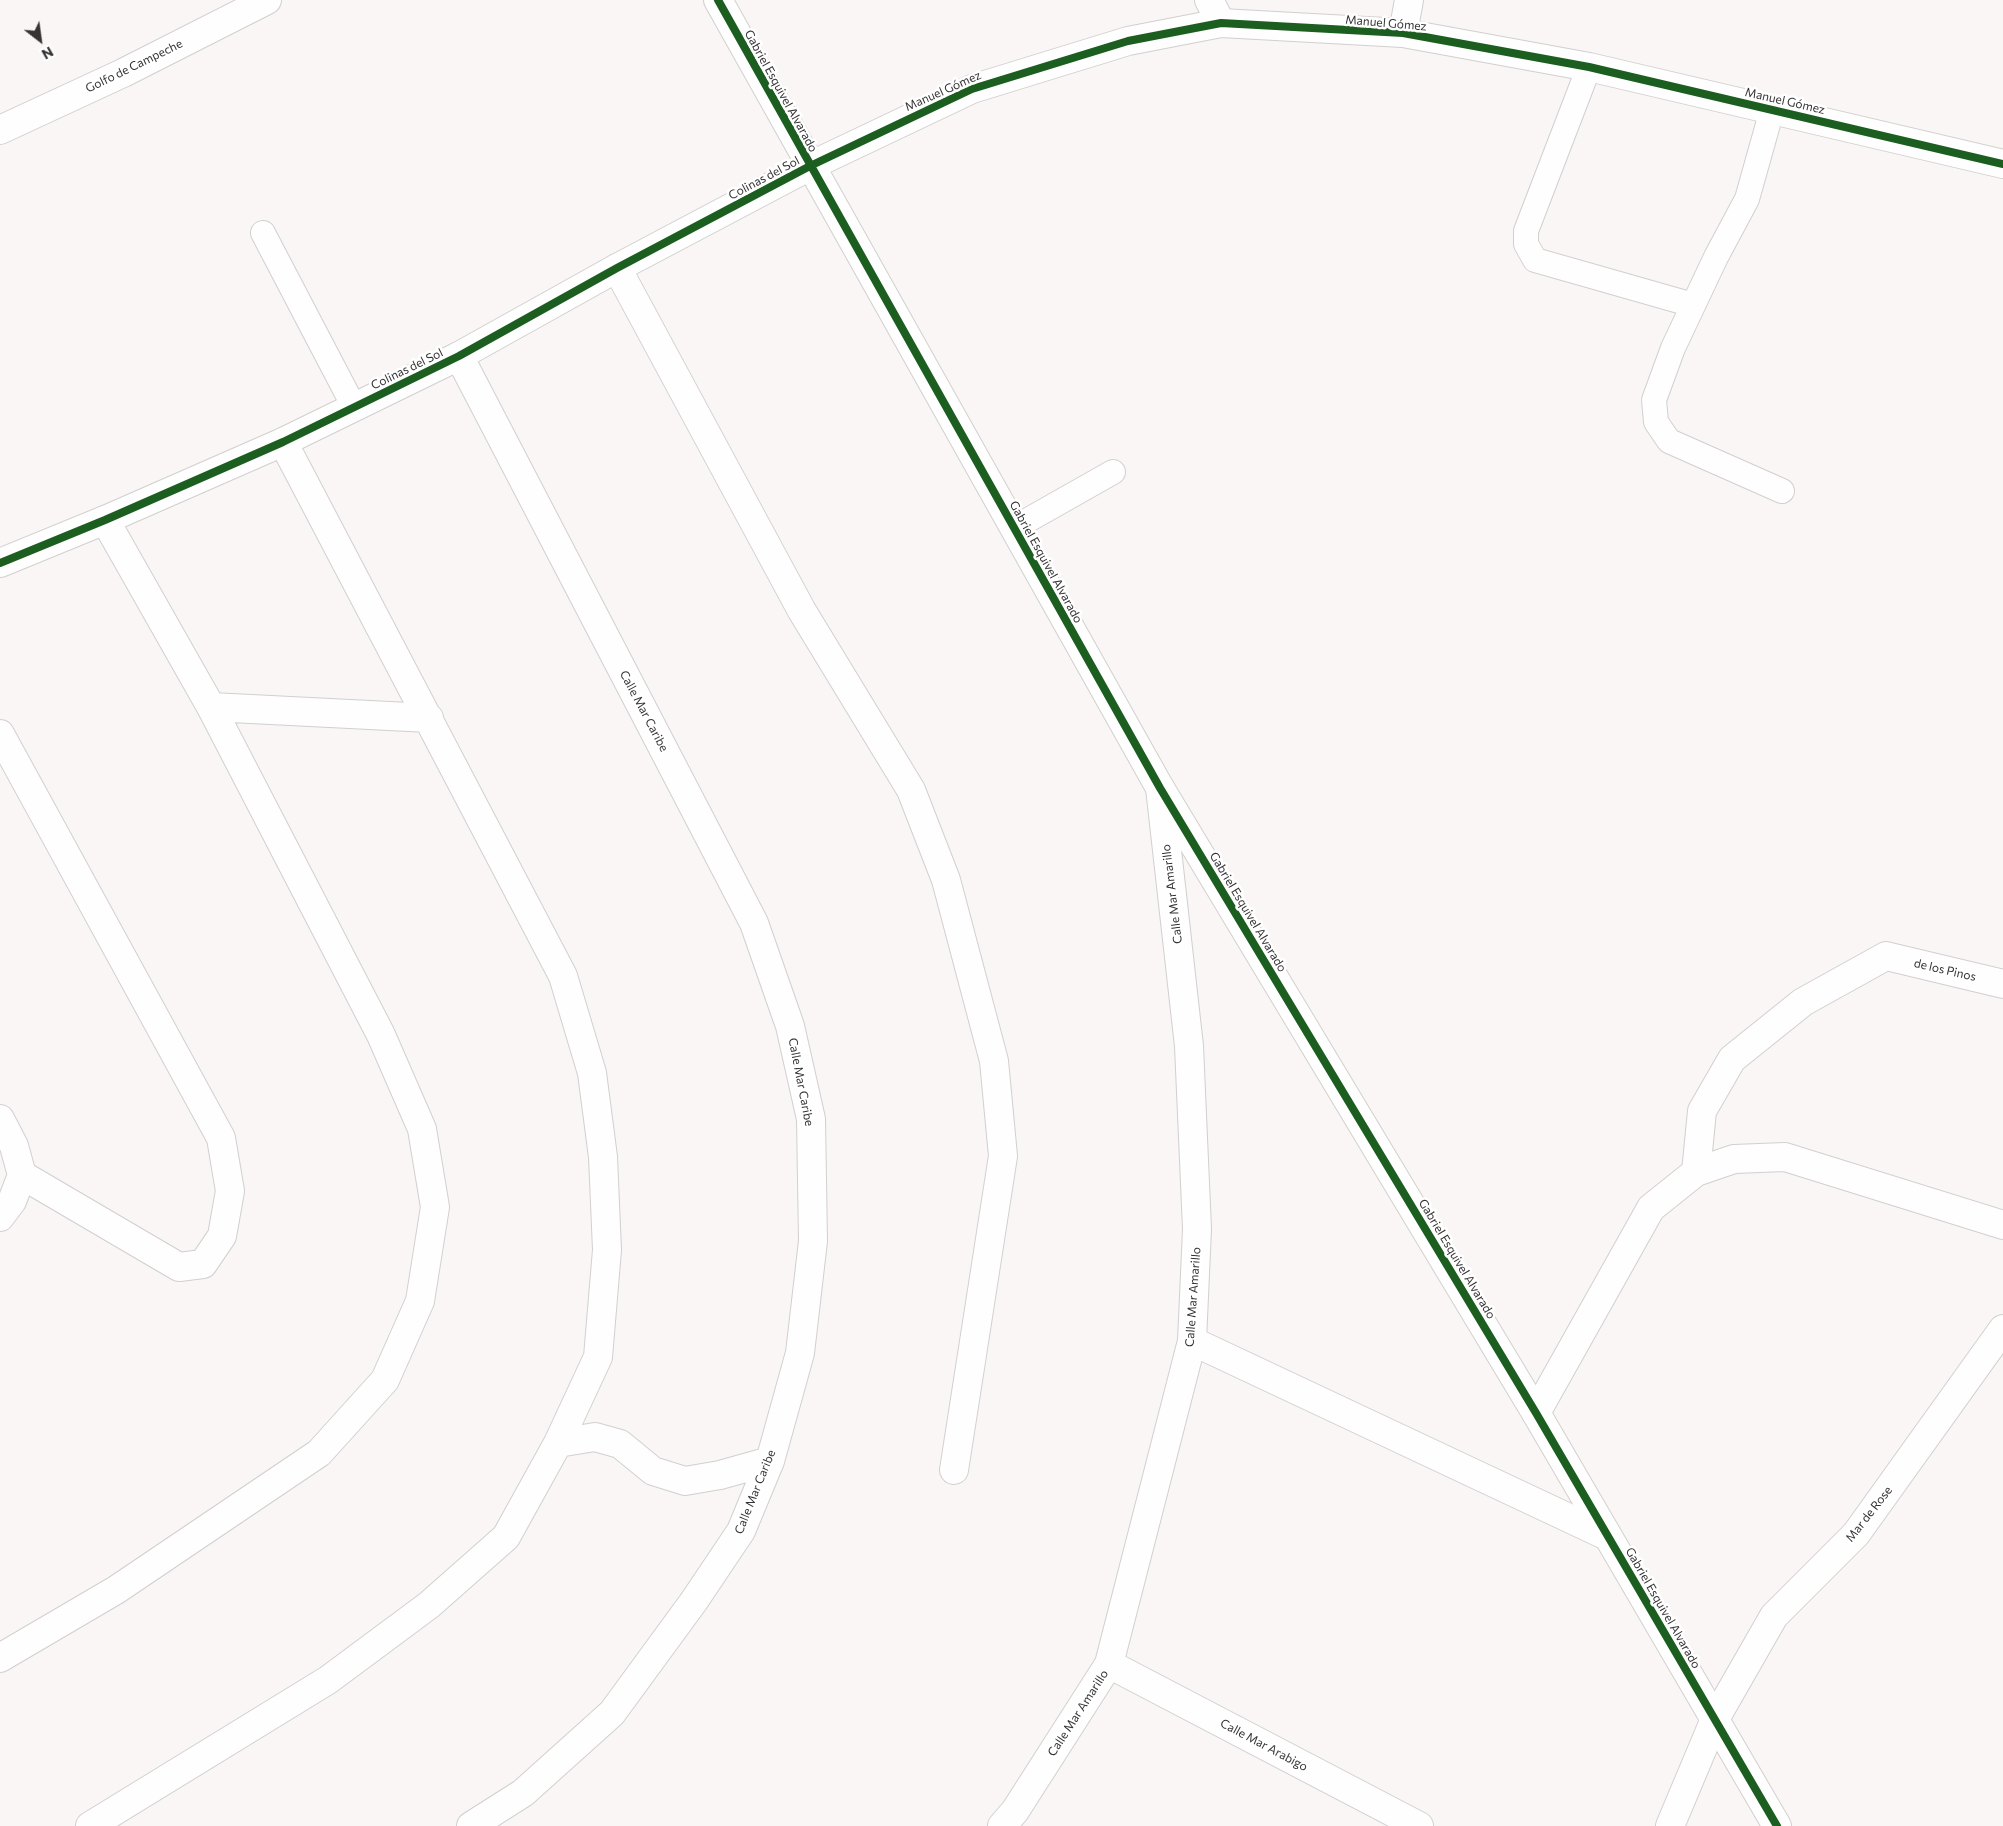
<!DOCTYPE html>
<meta charset="utf-8">
<style>
body{margin:0}
#map{position:relative;width:2003px;height:1826px;overflow:hidden;background:#fbf6f6;font-family:Commissioner,sans-serif}
canvas{display:block}
.north{position:absolute;left:15px;top:15px;width:50px;height:50px;-webkit-text-stroke:4px #fff;paint-order:stroke;rotate:150deg;font-size:14px;font-weight:700;line-height:20px;text-align:center;color:#353333}
.north::after{content:'';display:block;margin:auto;width:18px;height:22px;background:#353333;clip-path:polygon(50% 0,100% 100%,50% 72%,0 100%)}
</style>
<div id="map">
<canvas width="2003" height="1826"></canvas>
<div class="north">N</div>
</div>
<script>
const context = document.querySelector('canvas').getContext('2d');
context.lineJoin = 'round';
const shape = rows => new Path2D(rows.map(r => 'M' + r).join(''));
function stroke(path, color, width, dash) { context.strokeStyle = color; context.lineWidth = width; context.lineCap = dash ? 'butt' : 'round'; context.setLineDash(dash || []); context.stroke(path); }
function label(font, color, halo, rows, align = 'center') {
  context.font = font + ' Commissioner,sans-serif'; context.lineWidth = 5; context.setLineDash([]); context.textBaseline = 'middle'; context.strokeStyle = halo; context.fillStyle = color; for (const [text, x, y, turn = 0] of rows) {
    context.save(); context.translate(x, y); context.rotate((+turn || 0) * Math.PI / 180); context.textAlign = isNaN(turn) ? turn : align; if (halo) context.strokeText(text, 0, 0); context.fillText(text, 0, 0); context.restore();
  }
}
const service = shape([
 [1589,67,1526,231,1526,244,1535,260,1693,305],
 [1772,110,1747,199,1716,257,1673,348,1654,400,1656,422,1669,441,1782,491],
 [263,233,354,407],
 [1014,528,1113,472]
]);
const minor = shape([
 [1209,0,1221,23],
 [1403,33,1409,0],
 [0,130,123,73,267,0],
 [617,268,802,611,911,790,946,880,994,1061,1003,1156,954,1470],
 [459,356,754,923,790,1026,811,1119,813,1241,800,1353,770,1461,741,1531,694,1601,612,1713,523,1793,471,1826],
 [211,707,429,718],
 [0,734,221,1138,230,1191,222,1236,203,1264,179,1267,22,1175],
 [0,1119,14,1146,22,1175,12,1201,0,1217],
 [1696,1172,1702,1111,1732,1059,1803,1002,1886,956,2003,984],
 [1192,1341,1607,1536],
 [1536,1413,1651,1208,1696,1172,1734,1159,1785,1157,2003,1225],
 [558,1443,595,1437,620,1444,653,1471,685,1481,720,1475,770,1461],
 [0,1658,116,1590,319,1453,385,1380,420,1301,435,1207,422,1129,381,1035,211,707,105,520],
 [1109,1664,1419,1826],
 [90,1826,328,1680,429,1605,506,1537,558,1443,598,1357,607,1250,603,1157,592,1073,563,976,283,442],
 [1002,1826,1015,1811,1109,1664,1192,1341,1197,1229,1189,1046,1160,788],
 [1670,1826,1715,1719,1774,1616,1856,1534,2003,1329]
]);
const tertiary = shape([
 [718,0,1160,788,1536,1413,1777,1826],
 [0,563,105,520,283,442,459,356,617,268,810,166,972,89,1128,41,1221,23,1403,33,1589,67,2003,164]
]);
const cycleway = shape([
 [718,0,1160,788,1536,1413,1777,1826],
 [0,563,105,520,283,442,459,356,617,268,810,166,972,89,1128,41,1221,23,1403,33,1589,67,2003,164]
]);
const streetNames = [
 ["Manuel Gómez",1386,23,5],
 ["Golfo de Campeche",134,66,-26],
 ["Gabriel Esquivel Alvarado",781,91,61],
 ["Manuel Gómez",943,91,-24],
 ["Manuel Gómez",1785,101,13],
 ["Colinas del Sol",764,178,-28],
 ["Colinas del Sol",407,369,-26],
 ["Gabriel Esquivel Alvarado",1046,562,61],
 ["Calle Mar Caribe",644,711,62],
 ["Calle Mar Amarillo",1172,894,-97],
 ["Gabriel Esquivel Alvarado",1248,912,59],
 ["de los Pinos",1945,970,13],
 ["Calle Mar Caribe",801,1082,79],
 ["Gabriel Esquivel Alvarado",1457,1259,59],
 ["Calle Mar Amarillo",1193,1297,-86],
 ["Calle Mar Caribe",755,1492,-68],
 ["Mar de Rose",1869,1514,-52],
 ["Gabriel Esquivel Alvarado",1663,1608,60],
 ["Calle Mar Amarillo",1078,1713,-57],
 ["Calle Mar Arabigo",1264,1745,28]
];
stroke(service, '#d2cfcf', 26);
stroke(minor, '#d2cfcf', 30);
stroke(tertiary, '#d2cfcf', 30);
stroke(service, '#fefefe', 24);
stroke(minor, '#fefefe', 28);
stroke(tertiary, '#fefefe', 28);
stroke(cycleway, '#1b5e20', 8);
label('12px', '#353333', '#fff', streetNames);
</script>
